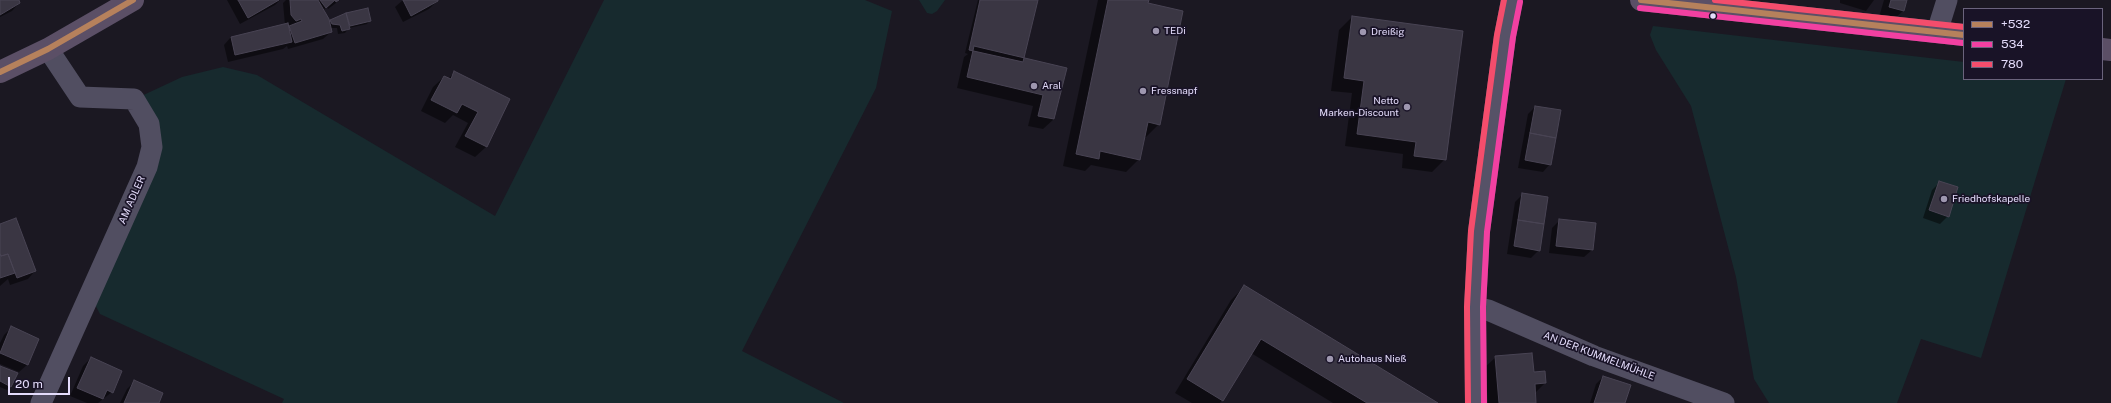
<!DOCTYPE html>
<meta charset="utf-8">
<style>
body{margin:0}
#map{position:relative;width:2111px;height:403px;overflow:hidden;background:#1b1822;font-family:"Public Sans",sans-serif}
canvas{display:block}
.legend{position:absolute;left:1963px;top:8px;width:140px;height:72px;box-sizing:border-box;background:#191327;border:1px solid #6a637c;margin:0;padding:5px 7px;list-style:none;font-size:12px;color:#e4dcfb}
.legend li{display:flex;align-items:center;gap:8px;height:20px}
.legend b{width:20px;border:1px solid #6a637c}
.scale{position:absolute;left:8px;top:377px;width:62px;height:18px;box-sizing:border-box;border:2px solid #e4dcfb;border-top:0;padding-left:5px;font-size:12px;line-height:14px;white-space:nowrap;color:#e4dcfb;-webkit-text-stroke:3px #191327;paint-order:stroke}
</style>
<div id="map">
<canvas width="2111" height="403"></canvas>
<ul class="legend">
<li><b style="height:5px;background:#b6815c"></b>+532</li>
<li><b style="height:5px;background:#f240a1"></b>534</li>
<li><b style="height:5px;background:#f44d6c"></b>780</li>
</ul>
<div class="scale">20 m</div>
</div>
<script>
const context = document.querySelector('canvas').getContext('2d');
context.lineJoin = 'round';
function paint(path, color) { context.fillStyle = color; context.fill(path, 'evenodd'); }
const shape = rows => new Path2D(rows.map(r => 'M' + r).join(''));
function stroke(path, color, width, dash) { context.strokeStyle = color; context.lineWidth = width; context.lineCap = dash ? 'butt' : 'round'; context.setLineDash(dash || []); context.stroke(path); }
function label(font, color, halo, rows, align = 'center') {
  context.font = font + ' "Public Sans",sans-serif'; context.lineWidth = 3.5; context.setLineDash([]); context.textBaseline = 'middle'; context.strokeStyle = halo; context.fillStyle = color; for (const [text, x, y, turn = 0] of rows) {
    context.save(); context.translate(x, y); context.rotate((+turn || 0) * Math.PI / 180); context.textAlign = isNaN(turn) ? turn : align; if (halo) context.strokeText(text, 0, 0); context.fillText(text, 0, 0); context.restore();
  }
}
const green = shape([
 [604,0,865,0,892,11,876,88,742,351,844,403,282,403,284,399,100,314,90,295,147,168,135,99,182,77,223,67,257,75,495,216],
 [919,0,945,0,937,11,932,14,927,13],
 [1653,26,1964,62,1964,79,2066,79,1981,358,1921,339,1897,403,1769,403,1754,379,1736,277,1691,106,1656,50,1650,35]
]);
const shadow = shape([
 [0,0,17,0,19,3,12,11,0,17],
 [227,0,280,0,275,5,240,24],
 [286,0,340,0,328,9,327,7,324,9,328,24,347,14,370,20,367,24,349,28,345,33,338,34,337,28,329,28,331,32,323,39,288,49,287,46,283,49,228,62,224,45,231,37,285,25,283,3],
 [403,0,436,0,437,1,429,9,403,22,395,7],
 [978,0,1037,0,1023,58,1066,69,1054,119,1043,129,1028,126,1033,106,957,88,964,57,968,54,965,53],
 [1098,0,1148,0,1159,124,1146,137,1144,137,1139,159,1126,172,1091,165,1085,171,1063,166],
 [1840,0,1874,0,1866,11,1840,3],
 [1884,0,1906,0,1903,11,1892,21,1879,17],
 [1352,17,1445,159,1432,172,1402,168,1403,154,1345,146,1352,93,1331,91,1339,30],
 [455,72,508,100,486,147,475,157,455,147,468,123,453,115,445,123,421,111,433,87,444,77,448,79],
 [1535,107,1550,164,1543,172,1518,168,1528,114],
 [1939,183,1948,216,1940,224,1923,218,1932,190],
 [1523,194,1539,250,1531,258,1507,254,1515,202],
 [1560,220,1592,250,1584,257,1549,253,1552,228],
 [0,225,35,271,28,279,10,285,8,279,0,286],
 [1244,287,1436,403,1333,403,1251,353,1220,403,1192,403,1175,393,1231,300],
 [11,328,38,339,27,365,19,372,0,364,0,343,4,335],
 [1496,357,1533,373,1545,383,1535,393,1535,403,1488,403,1485,367],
 [91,358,112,392,98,403,87,403,70,396,83,366],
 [0,367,11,386,7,390,0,387],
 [1603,377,1623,403,1590,403,1596,384],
 [135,381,157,403,120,403,127,389]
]);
const building = shape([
 [0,0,19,0,20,3,0,15,0,0],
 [238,0,279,0,248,18,238,0],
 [290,0,318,0,329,19,332,32,295,43,289,26,302,21,301,19,296,21,291,15,290,0],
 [320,0,339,0,336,2,335,0,326,8,320,0],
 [403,0,438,0,438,1,411,16,403,0],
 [980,0,1038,0,1023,62,969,50,980,0],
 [1108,0,1149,0,1148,3,1183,11,1160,125,1148,122,1140,160,1100,151,1099,159,1076,154,1108,0],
 [1891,0,1907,0,1904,11,1889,7,1891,0],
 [368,8,371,21,350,26,346,13,368,8],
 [346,13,350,29,342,31,340,25,332,24,330,20,346,13],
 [1352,16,1463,31,1446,160,1414,156,1416,142,1357,134,1364,81,1344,78,1352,16],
 [288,23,292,42,235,55,231,37,288,23],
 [974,46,1067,68,1054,119,1038,116,1043,95,967,77,974,46],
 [454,71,510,99,487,147,465,136,478,112,462,104,457,113,431,100,444,76,451,79,454,71],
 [1535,106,1561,110,1556,138,1530,133,1535,106],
 [1530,133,1556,138,1551,165,1525,160,1530,133],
 [1939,181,1958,187,1949,217,1929,210,1939,181],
 [1522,193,1548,197,1544,224,1518,220,1522,193],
 [16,218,36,271,17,278,8,254,1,256,0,254,0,224,16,218],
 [1559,219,1596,223,1593,250,1556,246,1559,219],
 [1518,220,1544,224,1540,251,1514,246,1518,220],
 [0,254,1,256,8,254,15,273,0,278,0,254],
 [1244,285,1438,403,1367,403,1261,339,1223,401,1187,379,1244,285],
 [11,326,39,339,28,365,0,353,11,326],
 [1532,353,1534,372,1545,371,1546,383,1535,384,1536,403,1499,403,1495,356,1532,353],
 [91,357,122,371,113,393,107,390,103,399,77,388,91,357],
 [0,366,18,373,11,387,0,381,0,366],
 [1603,376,1631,385,1625,403,1594,403,1603,376],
 [134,380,163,393,159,403,124,403,134,380]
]);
const street = shape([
 [1937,32,1947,0],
 [1475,307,1488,310,1594,356,1724,403],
 [41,403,147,167,152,147,149,124,134,99,80,97,48,49]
]);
const secondary = shape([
 [1476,403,1475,307,1479,231,1505,36,1512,0]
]);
const primary = shape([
 [1641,0,1964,35],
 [2102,49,2111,50],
 [0,72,48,49,133,0]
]);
const bus1 = shape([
 [1641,0,1964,35],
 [0,72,48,49,133,0]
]);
const bus2 = shape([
 [1640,8,1963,43],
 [1484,403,1483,307,1487,232,1513,37,1520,2]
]);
const bus3 = shape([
 [1715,0,1964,27],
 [1468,403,1467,307,1471,231,1497,35,1504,0]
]);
const markers = [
 [1713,16,3.5,"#e4dcfb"],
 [1156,31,4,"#9e97af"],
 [1363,32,4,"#9e97af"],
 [1034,86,4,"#9e97af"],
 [1143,91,4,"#9e97af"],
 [1407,107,4,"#9e97af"],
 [1944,199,4,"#9e97af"],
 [1330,359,4,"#9e97af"]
];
const poiNames = [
 ["TEDi",1164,31],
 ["Dreißig",1371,32],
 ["Aral",1042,86],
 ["Fressnapf",1151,91],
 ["Netto",1399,101,"right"],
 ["Marken-Discount",1399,113,"right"],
 ["Friedhofskapelle",1952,199],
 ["Autohaus Nieß",1338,359]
];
const streetNames = [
 ["AM ADLER",132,200,-66],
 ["AN DER KUMMELMÜHLE",1599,356,21]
];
paint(green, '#172a2e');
paint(shadow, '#0007');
paint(building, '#3a3643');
stroke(building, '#494454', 1);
stroke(street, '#514e61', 21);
stroke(secondary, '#565267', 22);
stroke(primary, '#5b4f66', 22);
stroke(bus1, '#b6815c', 6);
stroke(bus2, '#f240a1', 6);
stroke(bus3, '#f44d6c', 6);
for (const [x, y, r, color] of markers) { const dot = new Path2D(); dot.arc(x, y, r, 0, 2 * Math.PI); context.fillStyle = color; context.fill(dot); stroke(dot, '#191327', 1.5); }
label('10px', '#e4dcfb', '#191327', poiNames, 'left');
label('10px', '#e4dcfb', '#191327', streetNames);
</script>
